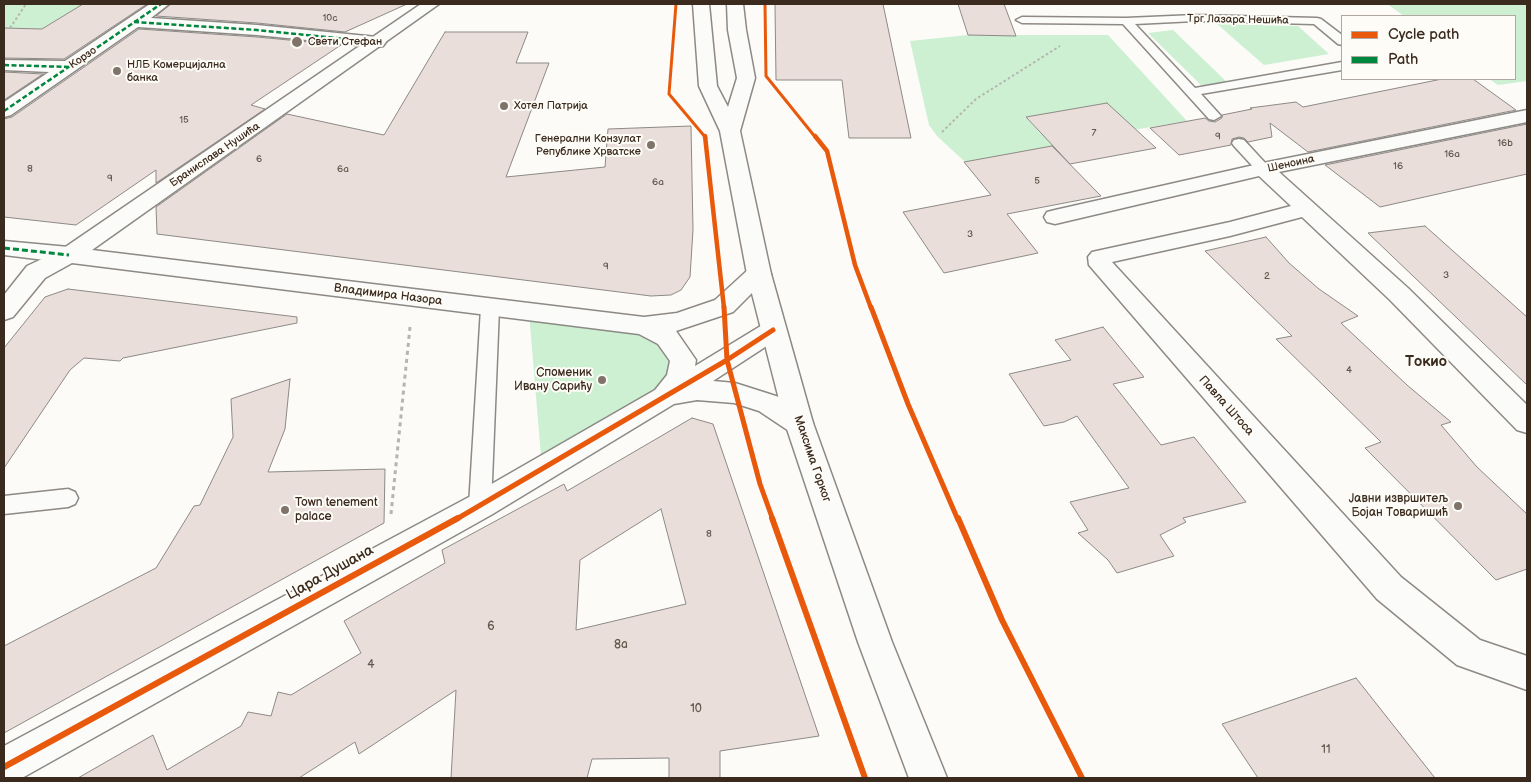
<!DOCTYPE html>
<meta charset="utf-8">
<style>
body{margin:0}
#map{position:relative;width:1531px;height:782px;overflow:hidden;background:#fcfbf8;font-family:"Balsamiq Sans",sans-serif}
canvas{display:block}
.frame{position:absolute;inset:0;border:5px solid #3b2a1e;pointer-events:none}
.legend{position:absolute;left:1341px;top:15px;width:175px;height:65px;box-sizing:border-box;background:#fdfcf7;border:1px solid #afa8a0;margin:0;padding:6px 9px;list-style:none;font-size:15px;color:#3b2a1e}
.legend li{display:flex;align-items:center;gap:10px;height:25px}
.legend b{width:25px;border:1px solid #afa8a0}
</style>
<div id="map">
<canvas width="1531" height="782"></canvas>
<div class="frame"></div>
<ul class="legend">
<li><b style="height:6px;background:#e8590c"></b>Cycle path</li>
<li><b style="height:6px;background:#00873e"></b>Path</li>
</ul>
</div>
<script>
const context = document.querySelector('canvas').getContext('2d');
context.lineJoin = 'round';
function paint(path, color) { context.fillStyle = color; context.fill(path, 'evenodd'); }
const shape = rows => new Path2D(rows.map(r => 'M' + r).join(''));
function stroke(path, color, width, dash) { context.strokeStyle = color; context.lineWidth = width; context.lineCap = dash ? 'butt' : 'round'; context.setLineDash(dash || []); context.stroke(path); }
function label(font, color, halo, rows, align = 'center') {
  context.font = font + ' "Balsamiq Sans",sans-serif'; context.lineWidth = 4; context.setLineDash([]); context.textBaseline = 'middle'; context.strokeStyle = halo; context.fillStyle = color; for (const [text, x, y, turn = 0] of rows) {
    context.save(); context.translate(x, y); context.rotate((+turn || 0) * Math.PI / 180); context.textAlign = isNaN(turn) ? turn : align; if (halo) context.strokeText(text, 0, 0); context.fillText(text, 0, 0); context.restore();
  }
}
const green = shape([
 [4,4,83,4,42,29,4,28],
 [1387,4,1527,4,1527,81,1498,85,1489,79,1515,79,1515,16,1404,16],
 [1217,24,1298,26,1329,54,1264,65],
 [1173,30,1230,85,1203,87,1148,33],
 [968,35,1108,35,1187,121,1121,132,1107,103,1054,112,1047,118,1043,114,1026,117,1041,134,1048,133,1059,145,965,162,937,136,929,125,910,41],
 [529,313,667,338,680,379,542,468]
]);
const building = shape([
 [83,4,147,4,64,59,4,58,4,28,42,29,83,4],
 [171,4,407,4,345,32,257,23,156,16,171,4],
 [775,4,883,4,911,138,849,138,842,80,776,80,775,4],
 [958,4,1004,4,1016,36,968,35,958,4],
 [139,29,257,37,341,45,251,105,265,109,156,183,156,170,76,225,4,217,4,119,12,117,139,29],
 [445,32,528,32,516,63,549,63,506,177,605,167,608,129,691,126,693,230,690,277,681,290,671,295,651,296,157,234,156,207,287,114,384,135,445,32],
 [4,72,43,74,4,100,4,72],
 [1442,79,1473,79,1516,110,1308,152,1270,123,1272,137,1248,142,1244,138,1239,137,1232,139,1231,145,1179,155,1150,128,1205,118,1209,121,1215,122,1222,118,1222,115,1252,109,1250,108,1296,102,1303,107,1442,79],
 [1107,103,1156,148,1070,164,1026,117,1107,103],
 [1527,124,1527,174,1380,207,1325,165,1527,124],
 [1052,146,1101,196,1007,214,1038,253,944,273,903,212,991,195,964,162,1052,146],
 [1425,226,1527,317,1527,385,1368,233,1425,226],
 [1266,237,1289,263,1319,289,1358,316,1341,323,1407,385,1451,422,1441,425,1477,467,1527,514,1527,569,1496,580,1365,448,1381,442,1276,339,1292,336,1205,251,1266,237],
 [68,289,297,317,297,323,123,358,120,361,84,358,70,370,4,468,4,348,45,297,68,289],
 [1103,327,1144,377,1113,384,1161,445,1194,437,1246,502,1183,518,1186,522,1160,535,1174,556,1117,573,1108,560,1078,533,1088,530,1070,502,1129,488,1077,416,1064,422,1044,426,1009,374,1071,360,1055,340,1103,327],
 [290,379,285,429,268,472,385,469,384,523,4,733,4,646,156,568,194,506,200,505,233,437,231,399,290,379],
 [692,418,713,424,819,736,720,751,720,778,669,778,669,758,592,759,587,778,451,778,456,690,359,754,355,742,299,778,78,778,153,735,167,770,241,726,248,712,271,716,278,692,291,695,361,653,344,621,445,563,442,550,564,484,567,491,692,418],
 [661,509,686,604,576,630,580,560,661,509],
 [1356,678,1435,778,1258,778,1222,724,1356,678]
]);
const pathFar1 = shape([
 [10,28,26,4],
 [942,132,976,99,1060,46]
]);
const path = shape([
 [391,514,410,327]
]);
const service = shape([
 [1195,15,1317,18,1321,19,1342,35,1342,45,1338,44,1314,24,1195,21,1135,24,1195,88,1342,62,1342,70,1201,94,1221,116,1214,120,1209,119,1123,24,1022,23,1016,20,1022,17,1126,18,1195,15],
 [1239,139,1244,140,1268,166,1270,169,1268,172,1258,172,1234,146,1232,143,1234,140,1239,139],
 [490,302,496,304,499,308,491,506,487,512,480,515,473,512,469,506,481,308,484,304,490,302],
 [68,489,75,492,78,498,75,504,68,507,4,514,4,496,68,489]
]);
const pedestrian = shape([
 [150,4,169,4,151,18,257,25,377,37,383,38,386,42,383,46,377,47,257,35,138,27,11,115,4,117,4,102,49,72,4,70,4,60,65,61,150,4],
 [4,241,69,247,77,250,81,255,77,260,69,263,4,255,4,241]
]);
const minor = shape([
 [421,4,439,4,92,250,644,317,677,313,715,300,750,268,759,266,768,268,771,274,733,312,676,331,696,360,695,366,764,324,773,321,782,324,786,330,782,336,713,381,735,383,779,397,809,415,813,423,809,431,799,434,789,431,759,411,734,403,697,400,674,404,491,515,22,778,4,778,4,746,469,497,655,390,667,375,670,361,658,344,639,334,72,263,45,278,13,317,4,320,4,295,27,266,61,250,421,4],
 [1527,110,1527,122,1279,172,1408,288,1527,405,1527,433,1517,430,1390,300,1302,217,1230,236,1112,262,1401,577,1480,640,1527,656,1527,690,1457,665,1377,599,1089,265,1088,257,1092,252,1230,222,1291,206,1259,176,1055,224,1047,222,1044,217,1047,212,1055,210,1263,163,1527,110]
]);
const secondary = shape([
 [693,4,709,4,717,86,728,107,737,78,728,30,727,4,743,4,746,30,755,78,740,131,771,274,813,423,892,642,947,778,909,778,858,642,785,423,747,274,720,131,699,86,693,4]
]);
const quietFar1 = shape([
 [134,22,257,30,377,42],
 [4,65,69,67],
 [4,111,161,4]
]);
const quiet = shape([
 [4,248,69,255]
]);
const cyclewayFar3 = shape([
 [676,4,669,94,706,138],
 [765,4,766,76,816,138]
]);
const cyclewayFar2 = shape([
 [705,136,724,308],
 [815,136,827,151,855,265,871,308]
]);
const cyclewayFar1 = shape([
 [724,307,727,360,760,484,773,520],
 [871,307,908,404,958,520],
 [455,520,727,360,773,330]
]);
const cycleway = shape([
 [772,518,865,778],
 [958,518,1002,620,1082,778],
 [4,767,458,518]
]);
const markers = [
 [297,42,6,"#7f736a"],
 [117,71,5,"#7f736a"],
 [504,106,5,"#7f736a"],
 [651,145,5,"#7f736a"],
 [602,380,5,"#7f736a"],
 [1458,506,5,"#7f736a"],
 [285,510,5,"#7f736a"]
];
const numberNames = [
 ["10c",330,18],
 ["15",184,120],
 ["7",1094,133],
 ["9",1218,136],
 ["16b",1505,143],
 ["16a",1452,154],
 ["6",259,159],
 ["16",1398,166],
 ["8",30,169],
 ["6a",343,169],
 ["9",110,178],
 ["5",1037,181],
 ["6a",658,182],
 ["3",970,234],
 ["9",606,266],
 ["3",1446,275],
 ["2",1267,276],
 ["4",1349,370],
 ["8",709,534]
];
const farStreetnames = [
 ["Трг Лазара Нешића",1238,20,1],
 ["Корзо",83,58,-34],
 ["Бранислава Нушића",215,155,-34],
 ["Шеноина",1291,164,-12]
];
const farPoinames = [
 ["Свети Стефан",308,42],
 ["НЛБ Комерцијална",127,65],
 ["банка",127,78],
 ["Хотел Патрија",514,106],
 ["Генерални Конзулат",641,139,"right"],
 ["Републике Хрватске",641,152,"right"]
];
const streetNames = [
 ["Владимира Назора",388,295,7],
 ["Павла Штоса",1226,406,48],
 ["Максима Горког",812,459,71]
];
const poiNames = [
 ["Споменик",592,373],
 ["Ивану Сарићу",592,387],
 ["Јавни извршитељ",1448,499],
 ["Бојан Товаришић",1448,513],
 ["Town tenement",295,503,"left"],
 ["palace",295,517,"left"]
];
const nearNumbernames = [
 ["6",491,627],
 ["8a",621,645],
 ["4",371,665],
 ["10",696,709],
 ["11",1326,750]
];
const quarterNames = [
 ["Токио",1426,362]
];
const nearStreetnames = [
 ["Цара Душана",330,573,-29]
];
paint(green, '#ccf0d1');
paint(building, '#e9deda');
stroke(building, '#8d8985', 1);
stroke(service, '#8d8985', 3);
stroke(pedestrian, '#8d8985', 3);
stroke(minor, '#8d8985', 3);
stroke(secondary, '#8d8985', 3);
stroke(pathFar1, '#b6b4b1', 2, [2.5, 2.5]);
stroke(path, '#b6b4b1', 3, [4, 4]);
paint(service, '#fbfbf9');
paint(pedestrian, '#fbfbf9');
paint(minor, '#fbfbf9');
paint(secondary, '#fbfbf9');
stroke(quietFar1, '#00873e', 2.5, [5, 2.5]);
stroke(quiet, '#00873e', 3, [6, 3]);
stroke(cyclewayFar3, '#e8590c', 3);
stroke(cyclewayFar2, '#e8590c', 4.5);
stroke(cyclewayFar1, '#e8590c', 5);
stroke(cycleway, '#e8590c', 6);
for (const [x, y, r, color] of markers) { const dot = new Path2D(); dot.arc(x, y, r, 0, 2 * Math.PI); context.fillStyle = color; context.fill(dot); stroke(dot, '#fdfcf7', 2); }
label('10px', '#66574d', null, numberNames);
label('11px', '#3b2a1e', '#fdfcf7', farStreetnames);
label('11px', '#3b2a1e', '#fdfcf7', farPoinames, 'left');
label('12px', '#3b2a1e', '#fdfcf7', streetNames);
label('12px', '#3b2a1e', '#fdfcf7', poiNames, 'right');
label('12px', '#66574d', null, nearNumbernames);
label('bold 15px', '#3b2a1e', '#fdfcf7', quarterNames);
label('15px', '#3b2a1e', '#fdfcf7', nearStreetnames);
</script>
